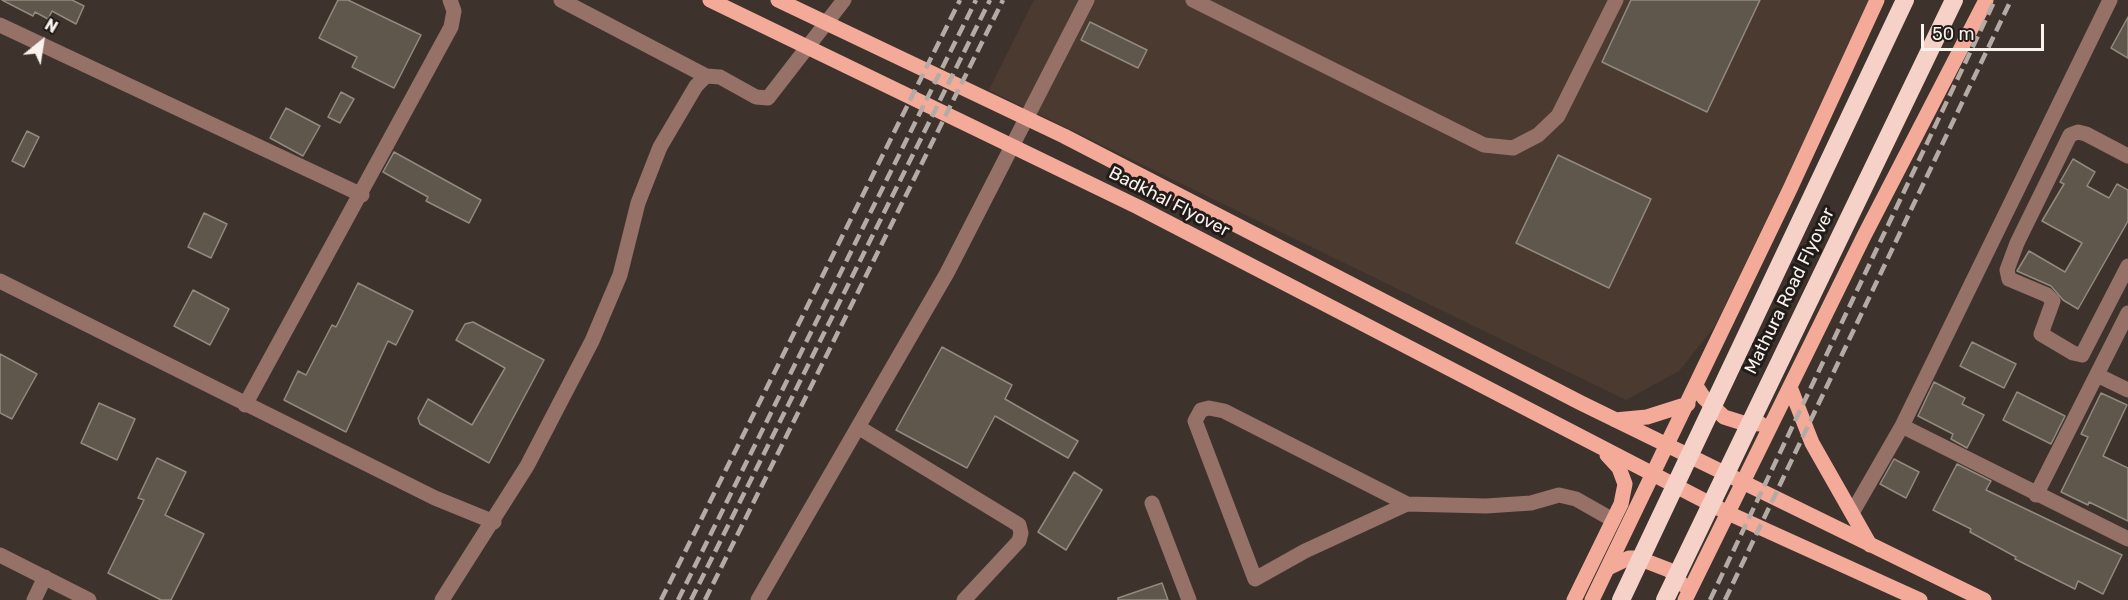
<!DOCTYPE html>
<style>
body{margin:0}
#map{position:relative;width:2128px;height:600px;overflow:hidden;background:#3e332c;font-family:Rubik,sans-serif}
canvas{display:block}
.north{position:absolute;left:12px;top:12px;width:60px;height:60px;-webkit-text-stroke:4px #211c19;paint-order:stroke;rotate:30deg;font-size:16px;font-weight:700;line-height:24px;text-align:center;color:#f9f2ed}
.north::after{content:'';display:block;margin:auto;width:21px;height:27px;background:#f9f2ed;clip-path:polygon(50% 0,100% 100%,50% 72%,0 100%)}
.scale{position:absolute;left:1921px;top:24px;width:123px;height:27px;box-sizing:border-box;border:3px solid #f9f2ed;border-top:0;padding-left:8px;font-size:18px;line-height:21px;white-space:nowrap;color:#f9f2ed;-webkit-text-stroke:4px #211c19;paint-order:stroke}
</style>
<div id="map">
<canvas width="2128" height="600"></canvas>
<div class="north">N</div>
<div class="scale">50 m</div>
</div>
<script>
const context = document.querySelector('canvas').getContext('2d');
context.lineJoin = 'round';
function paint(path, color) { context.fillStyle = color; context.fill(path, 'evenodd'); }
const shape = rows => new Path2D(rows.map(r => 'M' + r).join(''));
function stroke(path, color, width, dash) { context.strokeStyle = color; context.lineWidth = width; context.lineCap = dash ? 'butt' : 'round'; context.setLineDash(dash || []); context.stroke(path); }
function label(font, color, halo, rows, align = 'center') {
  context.font = font + ' Rubik,sans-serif'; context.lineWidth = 6; context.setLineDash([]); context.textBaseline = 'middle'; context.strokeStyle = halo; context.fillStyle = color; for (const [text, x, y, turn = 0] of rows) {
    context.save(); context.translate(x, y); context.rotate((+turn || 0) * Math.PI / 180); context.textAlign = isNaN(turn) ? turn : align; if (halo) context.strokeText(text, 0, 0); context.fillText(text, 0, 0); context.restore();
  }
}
const built = shape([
 [1034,0,1873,0,1715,326,1679,371,1626,400,989,90]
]);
const building = shape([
 [2,0,72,0,84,6,76,24,52,11,48,19,35,12,33,16,2,0],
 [338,0,348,0,421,35,394,88,352,67,357,57,319,38,338,0],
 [1631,0,1760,0,1707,112,1602,62,1631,0],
 [2128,17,2128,58,2111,48,2128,17],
 [1090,22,1147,50,1138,68,1081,40,1090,22],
 [341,92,354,99,340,123,328,117,341,92],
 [286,108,320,126,303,156,270,138,286,108],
 [27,131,39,137,24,167,12,161,27,131],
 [394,152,481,200,469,223,426,201,428,197,383,172,394,152],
 [1558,155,1651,199,1609,288,1516,243,1558,155],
 [2073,159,2095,172,2087,186,2109,198,2117,184,2128,190,2128,221,2078,309,2063,300,2051,286,2017,271,2029,251,2065,272,2082,243,2042,221,2064,184,2060,182,2073,159],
 [204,213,227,224,211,258,188,247,204,213],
 [358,283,413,311,396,345,388,341,346,432,284,400,298,371,306,375,332,325,336,327,358,283],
 [193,290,229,309,210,345,174,326,193,290],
 [473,322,544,360,489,463,420,424,418,418,428,399,472,425,505,368,456,340,465,324,473,322],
 [1972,342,2016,364,2004,388,1960,366,1972,342],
 [942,347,1012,385,1005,399,1078,441,1068,458,995,416,967,468,896,430,942,347],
 [0,354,37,374,12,419,0,413,0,354],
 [1934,382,1965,398,1962,404,1984,415,1967,448,1951,439,1953,434,1918,416,1934,382],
 [2017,392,2065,416,2051,444,2003,420,2017,392],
 [2101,393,2127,405,2103,456,2128,468,2128,521,2089,502,2088,505,2061,492,2088,437,2081,434,2101,393],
 [99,403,135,419,117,460,81,443,99,403],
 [157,458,186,472,165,515,204,534,171,600,161,600,108,573,144,500,138,498,157,458],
 [1894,459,1919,472,1906,498,1880,484,1894,459],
 [1957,464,1991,481,1986,490,2122,555,2103,594,2078,581,2075,589,2015,559,2016,557,1970,532,1971,529,1933,510,1957,464],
 [1074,472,1102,490,1066,550,1038,532,1074,472],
 [1162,583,1168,600,1118,600,1118,598,1162,583]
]);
const minor = shape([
 [561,0,706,76],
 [1193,0,1484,145,1513,148,1538,135,1558,116,1616,0],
 [0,25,362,195],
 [2128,156,2086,134,2078,132,2070,135,2017,243,2007,270,2009,279,2047,295,2053,301,2041,334,2073,353,2082,355,2128,266],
 [0,281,435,498,494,522],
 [2097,375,2128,390],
 [245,405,451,27,454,11,450,0],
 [1902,426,2128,539],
 [858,427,1019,525,1021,533,1019,541,964,600],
 [2036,495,2128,313],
 [1152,503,1189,600],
 [1407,504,1224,411,1209,408,1201,410,1195,421,1255,579,1305,551,1407,504,1486,506,1531,503,1559,495,1576,499,1613,520],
 [1852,513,1902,426,2110,0],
 [0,555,89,600],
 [34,600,45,577],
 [442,600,527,466,592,341,620,275,638,203,660,147,696,86,706,76,720,77,756,97,768,98,844,0],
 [758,600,947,273,1087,0]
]);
const major = shape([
 [710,0,1138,207,1728,513,1920,600],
 [778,0,1064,136,1581,403,1984,600],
 [1696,386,1704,398,1724,417,1743,423,1761,424],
 [1790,387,1812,443,1870,545],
 [1615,420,1647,417,1688,404],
 [1608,568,1629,558,1638,558,1669,570,1683,585],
 [1574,600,1621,504,1625,484,1619,468,1607,455],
 [1592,600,1790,189,1877,0],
 [1685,600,1864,236,1986,0]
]);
const highway = shape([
 [1621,600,1905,0],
 [1665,600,1954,0]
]);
const rail = shape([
 [661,600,960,0],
 [678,600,976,0],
 [691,600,990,0],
 [705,600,1003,0],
 [1710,600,1995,0],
 [1725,600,2011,0]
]);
const streetNames = [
 ["Badkhal Flyover",1169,202,27],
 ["Mathura Road Flyover",1790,291,-64]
];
paint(built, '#4b3a30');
paint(building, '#5f564c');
stroke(building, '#938a7f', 1.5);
stroke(minor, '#957168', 15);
stroke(major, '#f4aa99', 15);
stroke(highway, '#f5d1c8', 18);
stroke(rail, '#b4aba6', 4.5, [12, 6]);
label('18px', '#f9f2ed', '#211c19', streetNames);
</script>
